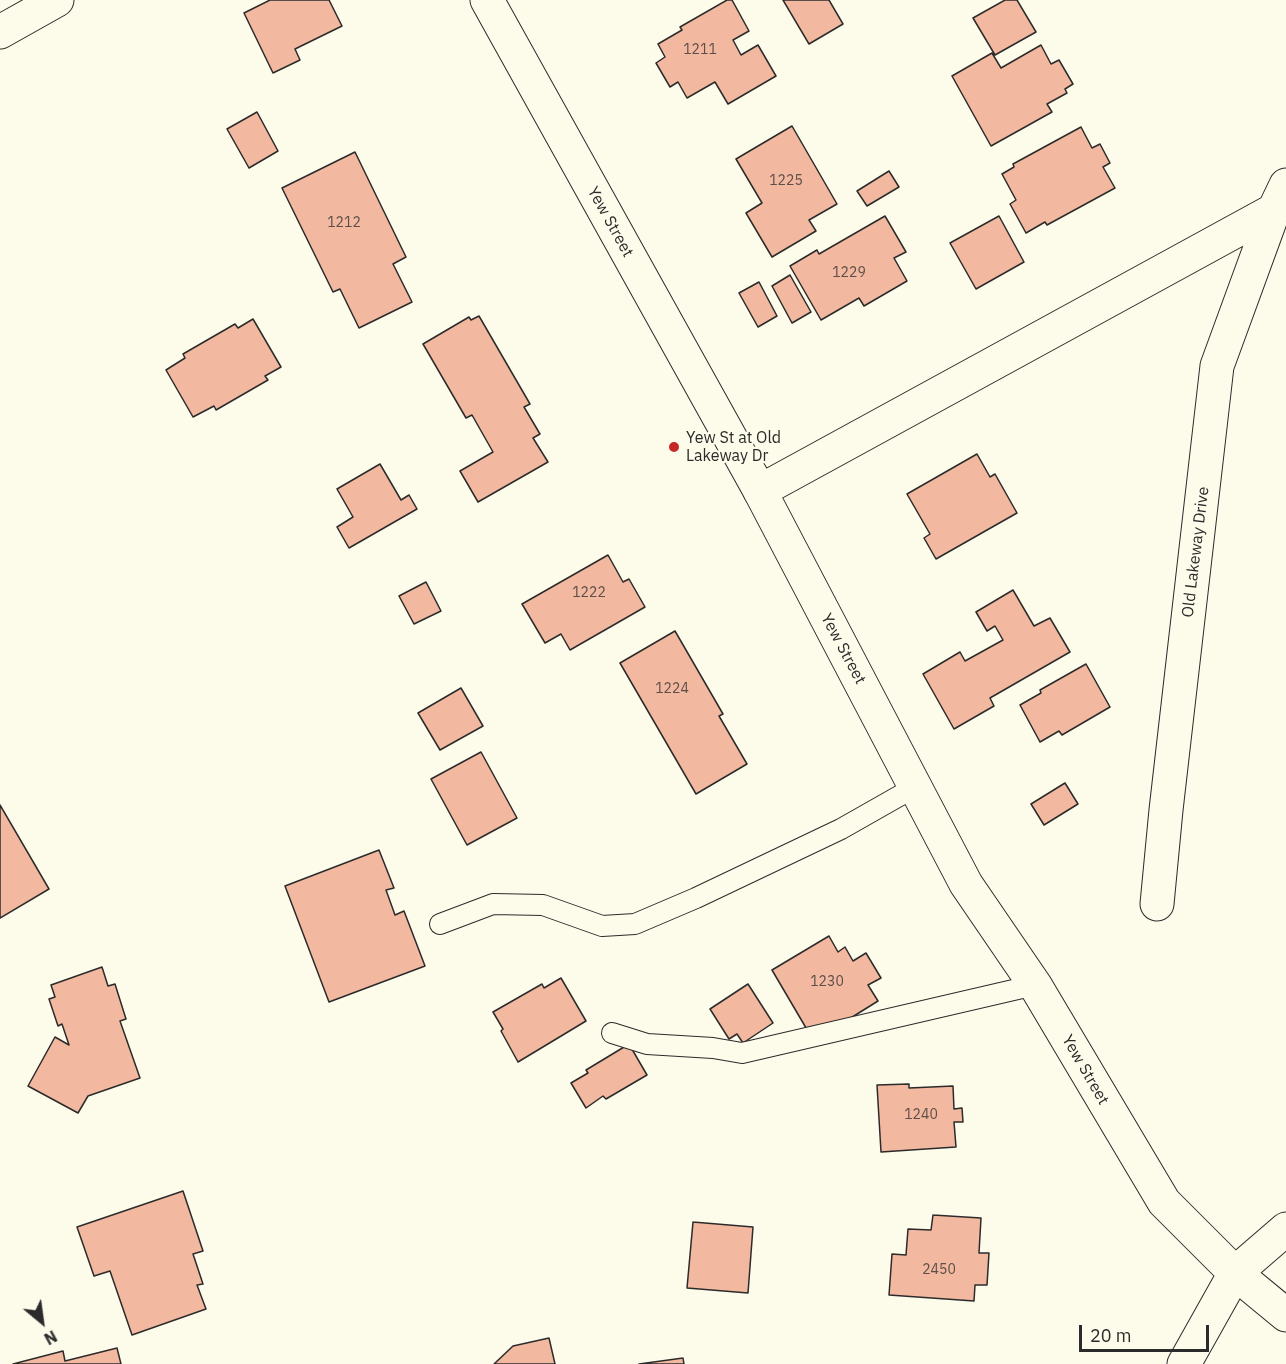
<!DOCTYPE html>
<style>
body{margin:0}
#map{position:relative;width:1286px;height:1364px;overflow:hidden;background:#fdfbea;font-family:"IBM Plex Sans",sans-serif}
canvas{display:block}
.north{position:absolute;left:12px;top:1292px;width:60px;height:60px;-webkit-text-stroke:4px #fdfbea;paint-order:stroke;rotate:151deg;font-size:16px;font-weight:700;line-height:24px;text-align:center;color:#2b2b2b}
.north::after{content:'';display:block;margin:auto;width:21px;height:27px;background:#2b2b2b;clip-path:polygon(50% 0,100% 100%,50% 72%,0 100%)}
.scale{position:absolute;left:1079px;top:1325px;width:130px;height:27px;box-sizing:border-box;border:3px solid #2b2b2b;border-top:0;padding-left:8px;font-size:18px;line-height:21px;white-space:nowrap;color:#2b2b2b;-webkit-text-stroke:4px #fdfbea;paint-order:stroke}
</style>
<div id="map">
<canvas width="1286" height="1364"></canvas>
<div class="north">N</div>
<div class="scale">20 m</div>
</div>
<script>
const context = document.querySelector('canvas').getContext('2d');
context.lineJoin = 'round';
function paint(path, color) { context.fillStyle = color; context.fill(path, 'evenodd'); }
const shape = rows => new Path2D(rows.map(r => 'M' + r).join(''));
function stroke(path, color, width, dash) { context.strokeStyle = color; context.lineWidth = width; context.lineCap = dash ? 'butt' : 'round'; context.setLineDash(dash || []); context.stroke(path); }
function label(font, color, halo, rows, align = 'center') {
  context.font = font + ' "IBM Plex Sans",sans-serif'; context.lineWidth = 4.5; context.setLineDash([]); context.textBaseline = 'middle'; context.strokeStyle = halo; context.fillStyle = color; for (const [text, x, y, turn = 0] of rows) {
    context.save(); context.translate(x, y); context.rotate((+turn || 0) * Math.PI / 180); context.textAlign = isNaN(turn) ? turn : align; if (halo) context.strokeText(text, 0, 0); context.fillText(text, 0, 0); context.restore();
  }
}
const building = shape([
 [270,0,329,0,342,26,295,49,300,60,273,73,244,13,270,0],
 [727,0,732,0,749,31,733,40,741,55,758,45,776,76,728,104,715,82,687,98,678,82,670,87,656,63,665,57,658,44,682,30,680,27,727,0],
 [783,0,829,0,843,24,809,44,783,0],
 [1005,0,1017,0,1036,32,995,55,973,18,1005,0],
 [1041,45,1051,64,1059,60,1073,84,1065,89,1067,93,1047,104,1052,112,991,146,952,76,992,53,1001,68,1041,45],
 [257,112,278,151,249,168,227,129,257,112],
 [792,126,837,204,809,220,816,231,772,257,746,213,762,203,736,159,792,126],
 [1081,127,1092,148,1100,144,1110,163,1103,167,1115,188,1047,225,1045,222,1026,233,1010,204,1016,200,1002,174,1014,167,1013,164,1081,127],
 [355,152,406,257,393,264,412,302,359,328,340,289,333,292,282,188,355,152],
 [889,171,899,187,867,206,857,191,889,171],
 [885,216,906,252,894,258,907,281,864,306,859,298,821,320,790,266,817,250,819,254,885,216],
 [999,216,1024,262,976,289,950,243,999,216],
 [790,275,811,312,792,323,772,286,790,275],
 [759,282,777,316,758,327,739,293,759,282],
 [479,316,530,404,524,407,540,434,533,438,548,462,478,502,460,471,493,452,472,415,466,418,423,344,469,317,471,320,479,316],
 [253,319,281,367,265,376,268,380,216,410,214,406,193,417,166,370,185,358,183,354,235,324,238,328,253,319],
 [977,454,990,477,995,474,1017,513,936,559,924,538,930,534,907,494,977,454],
 [380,464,401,500,409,495,417,509,349,548,337,527,353,517,337,489,380,464],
 [608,555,623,582,629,579,645,607,570,650,561,634,545,643,522,604,608,555],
 [426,582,441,611,414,624,399,596,426,582],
 [1013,590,1034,626,1050,618,1070,652,990,698,994,706,954,729,923,674,960,652,965,661,1003,640,995,626,987,631,976,612,1013,590],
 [675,631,723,714,719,716,747,764,696,794,620,663,675,631],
 [1086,664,1110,707,1062,735,1059,731,1040,742,1020,705,1041,693,1040,690,1086,664],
 [461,688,483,726,440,750,418,713,461,688],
 [481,752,517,818,467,845,431,779,481,752],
 [1065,783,1078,804,1044,825,1031,804,1065,783],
 [0,805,49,889,0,918,0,805],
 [379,850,394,888,386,890,395,915,404,911,425,966,329,1002,285,886,379,850],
 [829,936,838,952,845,947,853,961,866,953,881,978,868,985,878,1001,825,1034,809,1033,772,970,829,936],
 [102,967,108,986,115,984,126,1019,120,1021,140,1078,88,1096,78,1113,28,1086,55,1037,69,1045,62,1024,58,1026,49,999,55,997,51,985,102,967],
 [561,978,586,1021,518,1062,501,1031,503,1029,493,1012,542,984,544,988,561,978],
 [748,984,773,1023,743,1043,737,1034,729,1039,710,1009,748,984],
 [629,1044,647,1075,606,1099,603,1096,586,1108,571,1083,588,1073,586,1070,629,1044],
 [909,1084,909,1088,953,1086,954,1109,962,1108,963,1122,954,1122,956,1147,881,1152,877,1085,909,1084],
 [183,1191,203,1251,193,1254,203,1284,197,1285,206,1309,132,1335,110,1271,94,1276,77,1227,183,1191],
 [933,1215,981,1218,979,1253,989,1253,987,1285,975,1285,974,1301,889,1295,892,1254,906,1255,908,1229,931,1230,933,1215],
 [693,1222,753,1227,748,1293,687,1288,693,1222],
 [549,1338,555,1364,494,1364,513,1346,549,1338],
 [117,1348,121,1364,13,1364,63,1351,65,1361,117,1348],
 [683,1358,684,1364,639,1364,683,1358]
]);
const lane = shape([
 [440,924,493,904,543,905,602,926,635,924,696,898,841,829,915,787],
 [612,1033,647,1044,713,1048,742,1053,1035,985]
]);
const street = shape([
 [0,32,57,0],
 [760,491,1274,210],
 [1157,904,1166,810,1217,366,1274,210,1286,185]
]);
const secondary = shape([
 [487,0,760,491,966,884,1035,985,1164,1202,1235,1273,1286,1315],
 [1184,1364,1235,1273,1286,1229]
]);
const markers = [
 [674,447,6,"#c62828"]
];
const numberNames = [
 ["1211",700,50],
 ["1225",786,181],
 ["1212",344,223],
 ["1229",849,273],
 ["1222",589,593],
 ["1224",672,689],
 ["1230",827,982],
 ["1240",921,1115],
 ["2450",939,1270]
];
const streetNames = [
 ["Yew Street",610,222,61],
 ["Old Lakeway Drive",1196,552,-83],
 ["Yew Street",843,649,62],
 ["Yew Street",1085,1070,60]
];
const poiNames = [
 ["Yew St at Old",686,438],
 ["Lakeway Dr",686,456]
];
paint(building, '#f2b8a0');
stroke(building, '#2b2b2b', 1.5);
stroke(lane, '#2b2b2b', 22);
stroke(street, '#2b2b2b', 35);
stroke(secondary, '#2b2b2b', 35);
stroke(lane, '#fdfbea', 20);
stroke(street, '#fdfbea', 33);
stroke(secondary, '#fdfbea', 33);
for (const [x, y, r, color] of markers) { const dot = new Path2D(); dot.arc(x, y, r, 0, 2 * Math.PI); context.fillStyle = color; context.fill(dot); stroke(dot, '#fdfbea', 2); }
label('14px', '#5d4e48', null, numberNames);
label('16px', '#2b2b2b', '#fdfbea', streetNames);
label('16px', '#2b2b2b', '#fdfbea', poiNames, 'left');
</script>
